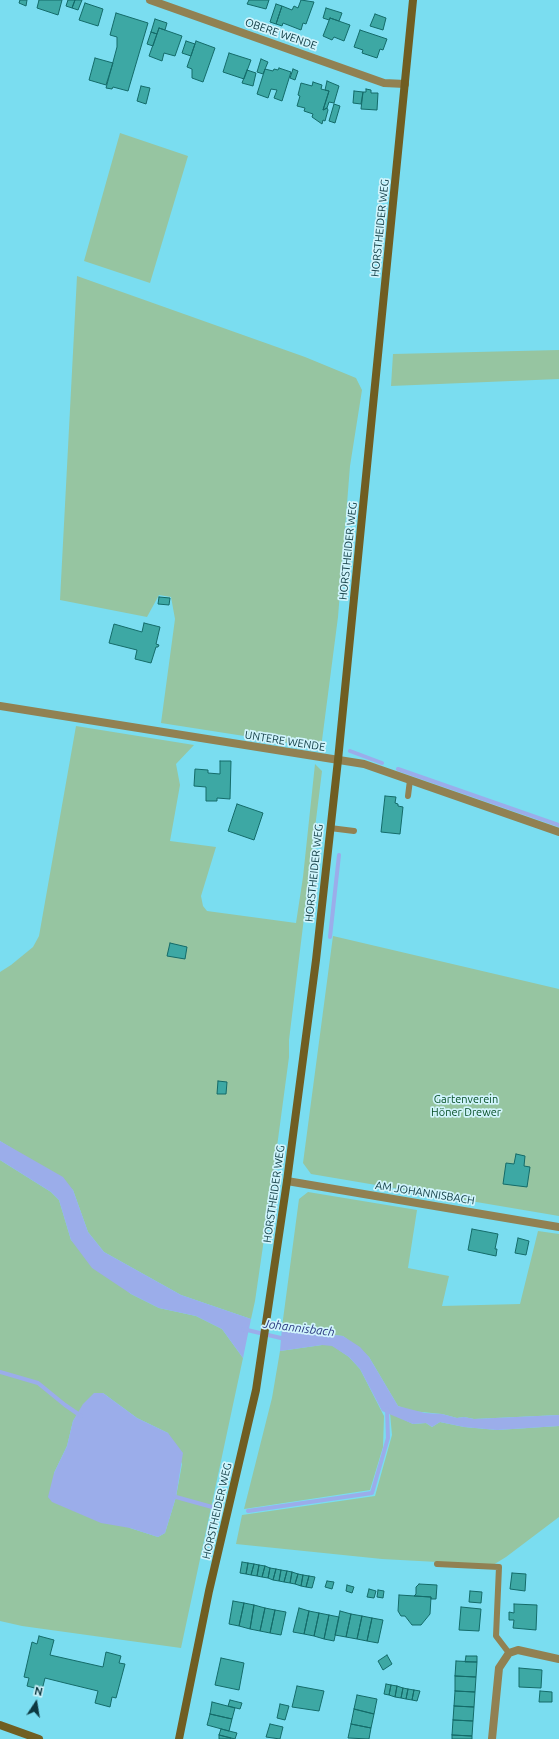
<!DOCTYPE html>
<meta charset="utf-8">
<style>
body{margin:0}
#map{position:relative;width:559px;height:1739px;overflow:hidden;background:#7addf0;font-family:Ubuntu,sans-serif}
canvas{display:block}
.north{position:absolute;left:16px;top:1683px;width:40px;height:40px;-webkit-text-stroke:3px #d0f4fc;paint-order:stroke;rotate:12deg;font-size:11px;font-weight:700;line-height:16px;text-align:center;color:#0d3941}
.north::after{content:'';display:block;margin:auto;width:14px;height:18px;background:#0d3941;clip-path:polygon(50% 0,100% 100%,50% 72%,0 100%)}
</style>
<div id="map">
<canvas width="559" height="1739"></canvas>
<div class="north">N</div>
</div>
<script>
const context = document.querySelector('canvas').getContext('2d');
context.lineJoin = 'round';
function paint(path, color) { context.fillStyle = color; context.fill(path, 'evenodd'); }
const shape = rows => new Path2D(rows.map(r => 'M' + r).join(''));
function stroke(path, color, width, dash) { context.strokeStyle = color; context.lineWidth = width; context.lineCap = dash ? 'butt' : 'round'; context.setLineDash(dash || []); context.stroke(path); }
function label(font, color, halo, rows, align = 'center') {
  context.font = font + ' Ubuntu,sans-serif'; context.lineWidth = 3.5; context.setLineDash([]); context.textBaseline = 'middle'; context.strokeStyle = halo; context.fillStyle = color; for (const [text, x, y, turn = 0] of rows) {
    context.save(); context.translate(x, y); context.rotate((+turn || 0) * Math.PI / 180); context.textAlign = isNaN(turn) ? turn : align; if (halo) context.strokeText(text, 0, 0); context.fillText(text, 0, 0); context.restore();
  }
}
const green = shape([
 [120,133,188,156,150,283,84,261],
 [77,276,305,357,356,378,362,390,350,466,338,617,321,748,161,723,175,619,171,597,159,595,147,617,60,600],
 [559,350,559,379,391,386,393,354],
 [76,726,194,745,176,764,180,785,170,841,216,847,201,896,203,906,207,911,296,923,303,877,315,764,322,771,289,1040,289,1057,272,1184,255,1301,251,1319,181,1295,104,1252,88,1232,73,1190,32,1161,0,1141,0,972,11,965,33,947,39,936],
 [333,936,559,989,559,1216,311,1174,303,1163],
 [0,1160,51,1192,59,1200,71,1240,131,1294,159,1308,196,1316,222,1329,243,1358,181,1648,22,1626,0,1621],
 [103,1393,137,1418,168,1433,182,1464,176,1497,165,1533,158,1537,130,1528,54,1473,67,1446,73,1421,78,1413],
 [308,1192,417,1210,408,1268,449,1276,442,1306,520,1304,538,1231,559,1234,559,1415,474,1419,464,1417,457,1418,442,1414,412,1411,398,1406,369,1357,343,1336,315,1333,282,1327,299,1199],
 [322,1345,332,1345,349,1357,360,1369,384,1416,383,1447,370,1490,244,1509,272,1398,280,1351],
 [390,1413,413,1424,426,1423,432,1427,440,1422,464,1427,497,1430,559,1426,559,1517,506,1557,493,1565,382,1559,236,1544,242,1515,375,1496,392,1435]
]);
const water = shape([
 [0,1141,63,1177,73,1190,88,1232,104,1252,181,1295,251,1319,243,1358,222,1329,196,1316,159,1308,131,1294,92,1268,71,1240,59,1200,51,1192,0,1160],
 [282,1327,315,1333,343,1336,360,1347,369,1357,398,1406,425,1413,442,1414,457,1418,464,1417,474,1419,559,1415,559,1426,497,1430,464,1427,440,1422,432,1427,426,1423,413,1424,382,1411,360,1369,349,1357,332,1346,322,1345,280,1351],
 [94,1393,103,1393,137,1418,168,1433,183,1453,176,1497,165,1533,158,1537,130,1528,101,1523,52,1502,48,1497,54,1473,67,1446,73,1421,83,1404]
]);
const stream = shape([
 [350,751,382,763],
 [398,769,559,825],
 [330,937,339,855],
 [243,1329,285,1339],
 [0,1372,38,1383,65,1405,81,1416],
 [173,1494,176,1497,212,1507],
 [248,1511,372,1493,388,1438,387,1409]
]);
const building = shape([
 [20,0,27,0,26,6,19,3,20,0],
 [39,0,62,0,58,15,37,8,39,0],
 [68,0,75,0,72,8,66,6,68,0],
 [75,0,82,0,78,10,72,8,75,0],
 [249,0,269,0,266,9,247,4,249,0],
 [301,0,314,2,306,24,303,23,301,30,283,23,282,26,276,24,282,6,292,10,294,6,298,8,301,0],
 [85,3,103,9,98,26,79,20,85,3],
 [276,4,282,6,276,24,270,22,276,4],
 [326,8,342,13,339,21,330,18,329,20,323,18,326,8],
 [116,13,148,23,128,91,113,87,112,89,106,88,117,47,117,37,110,35,116,13],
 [375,14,386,18,383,30,370,26,375,14],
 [330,18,350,25,344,41,334,37,332,40,323,36,330,18],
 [155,19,167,23,165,30,159,28,157,34,151,32,155,19],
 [159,28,182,36,175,56,164,53,162,61,149,56,159,28],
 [360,30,387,39,383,50,380,49,377,58,362,53,363,50,354,47,360,30],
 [151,32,157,34,153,46,147,44,151,32],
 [186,41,195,44,191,56,182,53,186,41],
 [196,41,215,48,203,82,192,78,192,69,187,67,196,41],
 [229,53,251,60,244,79,223,72,229,53],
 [95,58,113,63,106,85,89,80,95,58],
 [261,59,268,62,263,74,257,72,261,59],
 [279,68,291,72,282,101,274,98,277,90,271,89,268,98,257,94,265,69,273,71,274,69,278,70,279,68],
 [293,69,298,71,295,80,290,78,293,69],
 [247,70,256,73,253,86,242,83,247,70],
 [327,81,339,86,334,103,329,102,327,108,323,110,329,91,325,90,327,81],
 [313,82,322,85,321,89,329,91,323,110,327,108,328,110,325,121,323,120,322,124,312,117,313,114,304,111,305,108,297,106,300,96,298,95,301,83,312,86,313,82],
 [141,86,150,88,146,104,137,101,141,86],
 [366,89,371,90,371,93,378,93,377,110,361,109,363,92,366,92,366,89],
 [354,91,363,92,361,104,353,103,354,91],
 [334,104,340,106,335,123,329,121,334,104],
 [159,597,170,598,169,605,158,604,159,597],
 [144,623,160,627,156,644,159,645,158,647,156,647,151,663,135,659,137,650,109,643,114,624,142,632,144,623],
 [220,761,231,761,230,799,217,798,217,801,206,801,206,787,194,786,195,769,208,770,208,773,220,774,220,761],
 [385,796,396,797,395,803,398,804,398,806,403,807,400,834,381,832,385,796],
 [237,804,263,813,254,840,228,831,237,804],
 [170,943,187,947,185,959,167,956,170,943],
 [218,1081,227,1082,226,1094,217,1094,218,1081],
 [516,1154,525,1156,524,1166,530,1167,527,1187,503,1184,506,1163,514,1164,516,1154],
 [472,1229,498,1234,495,1249,497,1249,496,1256,468,1250,472,1229],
 [518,1238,529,1241,526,1255,515,1253,518,1238],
 [242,1562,248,1563,246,1574,240,1573,242,1562],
 [248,1563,254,1564,251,1575,246,1574,248,1563],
 [254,1564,259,1565,257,1576,251,1575,254,1564],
 [259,1565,265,1566,262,1577,257,1576,259,1565],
 [265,1566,270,1568,268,1578,262,1577,265,1566],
 [270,1568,276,1569,273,1580,268,1578,270,1568],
 [276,1569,281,1570,279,1581,273,1580,276,1569],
 [281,1570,287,1571,284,1582,279,1581,281,1570],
 [287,1571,292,1572,290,1583,284,1582,287,1571],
 [292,1572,298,1574,295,1584,290,1583,292,1572],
 [512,1573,526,1574,525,1591,510,1589,512,1573],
 [298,1574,303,1575,301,1586,295,1584,298,1574],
 [303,1575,309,1576,306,1587,301,1586,303,1575],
 [309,1576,315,1577,312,1588,306,1587,309,1576],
 [327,1581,334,1582,332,1589,325,1587,327,1581],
 [419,1584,437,1585,436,1599,431,1599,431,1597,414,1596,416,1594,416,1587,419,1584],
 [347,1585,354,1587,352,1593,346,1591,347,1585],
 [369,1589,376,1591,374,1598,367,1597,369,1589],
 [378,1590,384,1591,383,1598,377,1597,378,1590],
 [470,1591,482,1592,481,1603,469,1602,470,1591],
 [399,1595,431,1597,430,1614,421,1625,412,1625,405,1616,401,1616,398,1611,399,1595],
 [233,1601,244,1603,239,1626,229,1624,233,1601],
 [244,1603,254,1605,250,1629,239,1626,244,1603],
 [514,1604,537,1605,536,1630,513,1628,514,1620,509,1620,509,1612,514,1613,514,1604],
 [254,1605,265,1608,260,1631,250,1629,254,1605],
 [461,1607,481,1609,479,1631,459,1630,461,1607],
 [265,1608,275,1610,270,1633,260,1631,265,1608],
 [299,1608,309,1611,304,1634,293,1632,299,1608],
 [275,1610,286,1612,281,1635,270,1633,275,1610],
 [309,1611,319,1613,314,1636,304,1634,309,1611],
 [340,1611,351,1614,346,1637,335,1635,340,1611],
 [319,1613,329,1615,324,1639,314,1636,319,1613],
 [351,1614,362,1616,357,1639,346,1637,351,1614],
 [329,1615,339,1617,334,1641,324,1639,329,1615],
 [362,1616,372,1618,367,1641,357,1639,362,1616],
 [372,1618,383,1620,378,1643,367,1641,372,1618],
 [39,1636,54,1640,50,1655,103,1667,106,1652,121,1656,119,1663,125,1664,116,1698,112,1697,110,1707,95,1703,98,1691,65,1683,45,1678,42,1690,27,1686,29,1678,24,1677,32,1642,37,1644,39,1636],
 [387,1655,392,1664,383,1670,378,1661,387,1655],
 [466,1656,477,1656,477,1662,465,1662,466,1656],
 [221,1658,244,1663,239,1690,215,1685,221,1658],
 [456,1661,477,1662,476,1677,455,1676,456,1661],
 [519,1668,542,1670,541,1688,519,1687,519,1668],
 [455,1676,476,1677,475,1692,455,1691,455,1676],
 [386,1684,391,1685,389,1695,384,1694,386,1684],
 [391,1685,397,1686,395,1697,389,1695,391,1685],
 [297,1686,324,1691,319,1711,292,1707,297,1686],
 [397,1686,403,1688,401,1698,395,1697,397,1686],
 [403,1688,408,1689,406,1699,401,1698,403,1688],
 [408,1689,414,1690,412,1700,406,1699,408,1689],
 [414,1690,420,1691,417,1701,412,1700,414,1690],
 [455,1691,475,1692,474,1707,454,1706,455,1691],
 [540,1691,552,1692,552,1702,539,1702,540,1691],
 [357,1695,377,1699,374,1714,354,1709,357,1695],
 [230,1700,242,1703,240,1709,228,1706,230,1700],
 [212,1702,235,1708,232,1719,210,1714,212,1702],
 [280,1704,289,1706,285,1720,277,1718,280,1704],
 [454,1706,474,1707,473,1721,453,1720,454,1706],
 [354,1709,374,1714,371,1728,351,1724,354,1709],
 [210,1714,232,1719,229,1731,207,1725,210,1714],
 [453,1720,473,1721,472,1736,452,1735,453,1720],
 [270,1724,283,1727,280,1739,266,1737,270,1724],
 [351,1724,371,1728,369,1739,348,1738,351,1724],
 [221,1729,237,1733,235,1739,219,1735,221,1729],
 [219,1735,231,1738,231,1739,219,1739,219,1735],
 [452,1735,472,1736,472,1739,452,1739,452,1735]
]);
const lane = shape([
 [408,796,410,780],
 [330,828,354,831],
 [437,1564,499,1567,496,1636,509,1653]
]);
const street = shape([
 [150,0,384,83,405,84],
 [0,706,364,764,559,832],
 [287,1181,559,1227],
 [492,1739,499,1668,509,1653,518,1650,559,1659]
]);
const secondary = shape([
 [0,1725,39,1739],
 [179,1739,209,1591,256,1390,287,1181,316,960,338,760,413,0]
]);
const streetNames = [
 ["OBERE WENDE",281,34,19],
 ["HORSTHEIDER WEG",380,228,-84],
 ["HORSTHEIDER WEG",348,551,-84],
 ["UNTERE WENDE",285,741,9],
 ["HORSTHEIDER WEG",314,873,-84],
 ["AM JOHANNISBACH",425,1193,9],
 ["HORSTHEIDER WEG",274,1194,-82],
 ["HORSTHEIDER WEG",217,1511,-77]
];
const parkNames = [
 ["Gartenverein",466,1099],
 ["Höner Drewer",466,1112]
];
const waterNames = [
 ["Johannisbach",299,1328,7]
];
paint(green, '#96c5a1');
paint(water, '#9badea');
stroke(stream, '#9badea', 4);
paint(building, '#3da8a4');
stroke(building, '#146b69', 1);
stroke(lane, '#918152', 6);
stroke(street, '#918152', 8);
stroke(secondary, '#705e22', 8);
label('11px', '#0d3941', '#d0f4fc', streetNames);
label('11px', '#074f26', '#d0f4fc', parkNames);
label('italic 12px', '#2d3b82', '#d0f4fc', waterNames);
</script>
